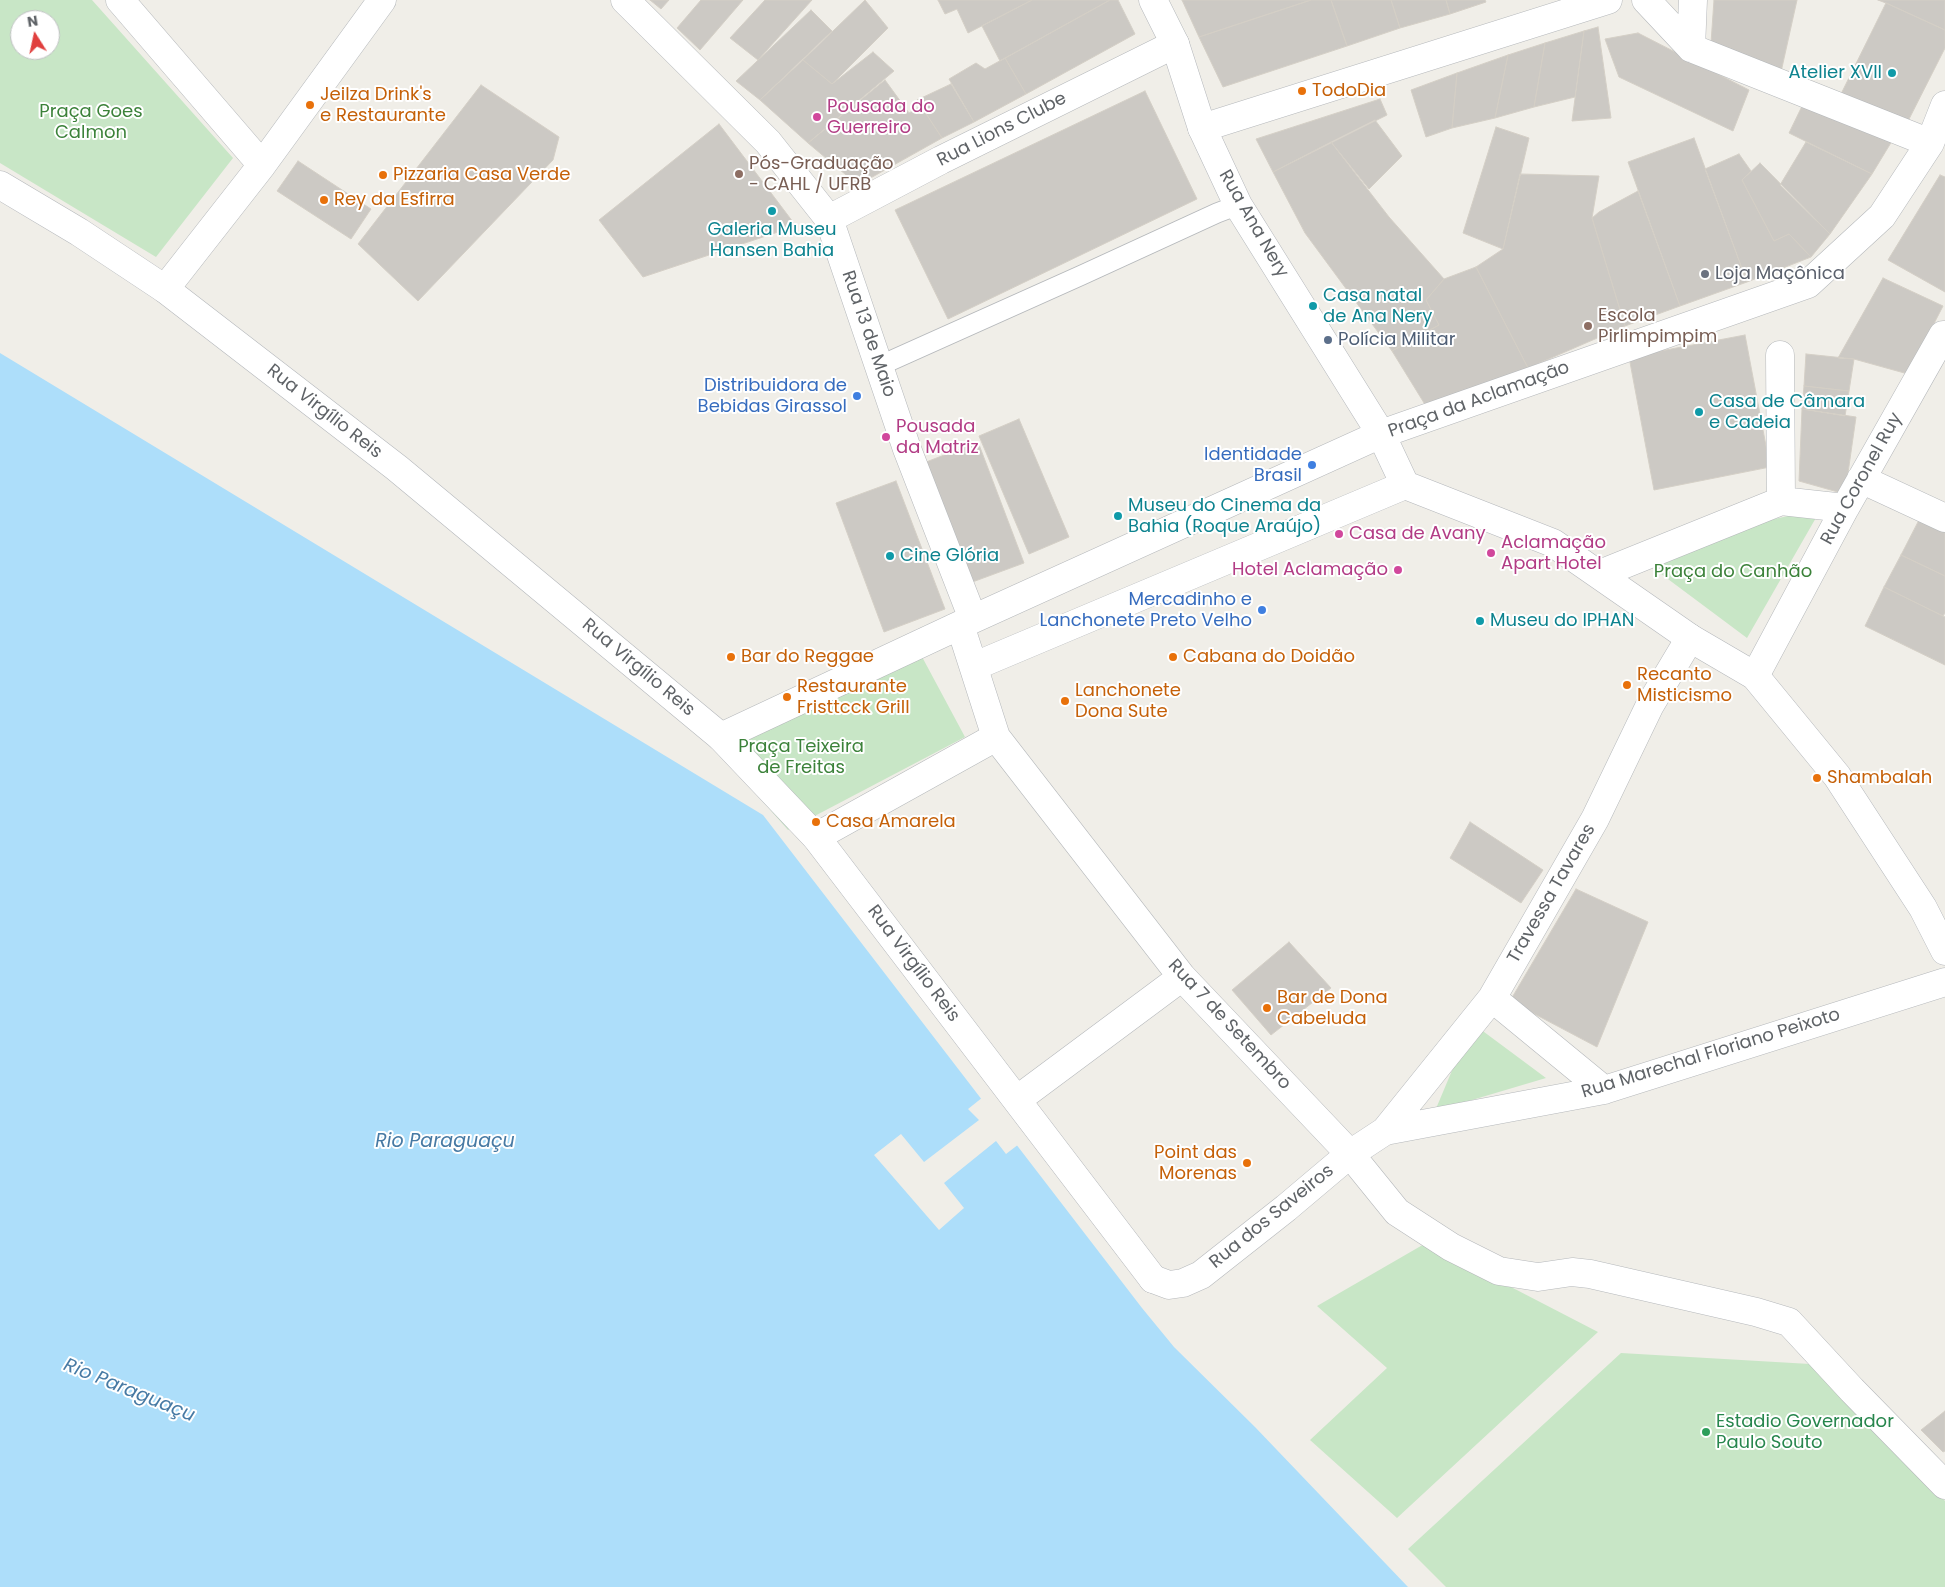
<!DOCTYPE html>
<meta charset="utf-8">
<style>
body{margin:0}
#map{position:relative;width:1945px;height:1587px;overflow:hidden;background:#f0eee8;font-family:Poppins,sans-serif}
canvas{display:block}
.north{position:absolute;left:10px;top:10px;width:50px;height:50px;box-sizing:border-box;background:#fff;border:1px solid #bfc1c2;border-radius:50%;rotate:350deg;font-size:14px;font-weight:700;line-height:20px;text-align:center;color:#5f6367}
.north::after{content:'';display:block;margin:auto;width:18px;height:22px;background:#e03f3e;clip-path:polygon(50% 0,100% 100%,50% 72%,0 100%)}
</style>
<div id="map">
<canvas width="1945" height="1587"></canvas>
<div class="north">N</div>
</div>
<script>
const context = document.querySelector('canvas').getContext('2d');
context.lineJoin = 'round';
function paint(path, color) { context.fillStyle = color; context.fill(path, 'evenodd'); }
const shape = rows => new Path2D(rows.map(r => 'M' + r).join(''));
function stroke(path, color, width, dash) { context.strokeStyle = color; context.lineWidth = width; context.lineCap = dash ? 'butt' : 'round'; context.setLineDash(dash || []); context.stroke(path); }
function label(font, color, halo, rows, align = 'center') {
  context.font = font + ' Poppins,sans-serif'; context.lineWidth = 4; context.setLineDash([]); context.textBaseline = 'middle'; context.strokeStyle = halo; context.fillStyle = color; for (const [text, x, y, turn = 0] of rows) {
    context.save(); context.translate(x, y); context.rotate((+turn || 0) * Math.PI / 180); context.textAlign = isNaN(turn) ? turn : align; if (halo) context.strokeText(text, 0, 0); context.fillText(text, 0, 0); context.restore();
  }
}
const green = shape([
 [0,0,92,0,233,158,156,257,0,163],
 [20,20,50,20,50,50,20,50],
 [1821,509,1747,638,1629,550],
 [913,640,965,737,788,830,706,737],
 [1472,1023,1546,1078,1435,1111],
 [1426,1243,1598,1332,1397,1518,1310,1440,1387,1368,1317,1306],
 [1621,1353,1810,1364,1945,1501,1945,1587,1446,1587,1408,1549]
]);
const water = shape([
 [0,353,763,815,1142,1308,1174,1347,1255,1427,1408,1587,0,1587]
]);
const pier = shape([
 [983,1097,1019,1144,1006,1154,996,1141,944,1183,964,1208,939,1230,874,1155,901,1134,924,1162,979,1120,968,1109]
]);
const building = shape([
 [650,0,669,0,661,9,650,0],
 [701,0,743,0,700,50,677,28,701,0],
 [765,0,812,0,758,60,730,38,765,0],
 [865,0,888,28,832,84,803,60,865,0],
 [938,0,1032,0,968,33,957,9,945,14,938,0],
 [1032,0,1110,0,1000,61,982,26,1032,0],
 [1110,0,1118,0,1135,34,1026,94,1005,58,1110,0],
 [1182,0,1311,0,1199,37,1182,0],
 [1311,0,1331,0,1347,46,1223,87,1199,37,1311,0],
 [1331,0,1391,0,1400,28,1347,46,1331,0],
 [1391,0,1446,0,1450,14,1400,28,1391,0],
 [1446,0,1485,0,1486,2,1450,14,1446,0],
 [1714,0,1797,0,1781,72,1711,43,1714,0],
 [1878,0,1945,0,1945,30,1886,3,1878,0],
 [1886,3,1945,30,1945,48,1904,129,1839,98,1886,3],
 [811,10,832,31,760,100,736,81,811,10],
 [1598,27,1611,118,1572,121,1584,31,1598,27],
 [1584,31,1575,97,1534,107,1545,43,1584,31],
 [1638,33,1749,90,1733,131,1619,77,1605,39,1638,33],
 [1545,43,1534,107,1495,118,1508,55,1545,43],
 [873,52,894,71,808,143,760,100,803,60,832,84,873,52],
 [1508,55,1495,118,1452,128,1457,73,1508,55],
 [1005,58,1026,94,974,122,949,79,976,63,985,69,1005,58],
 [1457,73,1452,128,1426,137,1411,90,1457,73],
 [885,80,909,113,921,106,942,138,858,185,808,143,885,80],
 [951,84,974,122,942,138,917,100,951,84],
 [481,85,559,137,553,160,418,301,358,244,481,85],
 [1145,91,1197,199,948,319,895,210,1145,91],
 [1380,99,1387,115,1273,172,1256,139,1380,99],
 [1805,100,1892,141,1872,174,1789,133,1805,100],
 [1375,120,1402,156,1369,189,1331,142,1375,120],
 [719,124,796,226,643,277,599,220,719,124],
 [1496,127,1529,138,1503,249,1463,233,1496,127],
 [1694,138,1747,282,1680,306,1628,162,1694,138],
 [1331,142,1389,217,1444,279,1426,300,1439,325,1392,351,1305,233,1273,172,1331,142],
 [1806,142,1872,174,1830,234,1780,185,1806,142],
 [1739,154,1751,171,1742,180,1774,241,1789,234,1811,257,1747,282,1705,169,1739,154],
 [298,161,371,209,351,239,277,191,298,161],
 [1760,163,1830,234,1811,257,1789,234,1774,241,1742,180,1760,163],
 [1520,174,1599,176,1592,218,1625,326,1528,368,1476,267,1503,249,1520,174],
 [1940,175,1945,177,1945,292,1888,260,1940,175],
 [1638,191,1680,306,1625,326,1592,218,1599,212,1638,191],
 [1476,267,1528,368,1429,411,1392,351,1439,325,1426,300,1444,279,1476,267],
 [1883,278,1943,306,1908,374,1854,359,1838,358,1883,278],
 [1745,335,1770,467,1654,490,1629,357,1745,335],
 [1806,354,1854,359,1849,391,1804,386,1806,354],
 [1804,386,1849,391,1845,416,1802,409,1804,386],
 [1802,409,1856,417,1845,494,1799,481,1802,409],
 [1019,419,1069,537,1029,554,979,436,1019,419],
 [978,442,1024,563,967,584,921,464,978,442],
 [896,481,945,609,884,632,836,503,896,481],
 [1919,520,1945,532,1945,576,1901,555,1919,520],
 [1901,555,1945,576,1945,613,1943,616,1884,587,1901,555],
 [1884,587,1945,617,1945,665,1865,626,1884,587],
 [1470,822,1543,870,1521,903,1450,858,1470,822],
 [1576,889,1648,922,1597,1047,1510,1001,1576,889],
 [1289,942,1331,988,1271,1035,1232,990,1289,942],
 [1945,1411,1945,1451,1943,1452,1921,1430,1945,1411]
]);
const lane = shape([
 [879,366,1082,275,1217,213,1238,205]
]);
const street = shape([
 [120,0,262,165],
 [625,0,768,142,829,219,907,449,973,619],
 [1646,0,1691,48,1930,143],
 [1691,48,1693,0],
 [1202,128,1608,0],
 [829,219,941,160,1175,44],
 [165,289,262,165,382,0],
 [1780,355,1781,501],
 [1861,479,1945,518],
 [1600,574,1781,501,1845,508],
 [960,625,996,737,1182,977,1350,1154,1397,1212,1451,1247,1499,1271,1538,1277,1572,1272,1590,1274,1756,1312,1789,1322,1852,1390,1945,1485],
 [975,666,1405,485],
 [1755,676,1845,508,1943,335],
 [721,737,973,619,1381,434,1808,284,1882,216,1930,143,1945,105],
 [816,837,996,737],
 [1492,998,1604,1090],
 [1018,1099,1182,977],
 [1385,1131,1604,1090,1945,982],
 [1153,1279,1169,1285,1183,1283,1201,1275,1286,1208,1350,1154,1385,1131,1492,998,1595,819,1650,705,1690,638]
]);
const secondary = shape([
 [1153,0,1175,44,1202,128,1238,205,1381,434,1405,485,1553,543,1690,638,1755,676,1837,776,1923,908,1945,951],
 [0,185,79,232,165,289,397,468,721,737,816,837,1153,1279]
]);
const markers = [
 [1892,73,5,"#0f9aa8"],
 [1302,91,5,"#e8710a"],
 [310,105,5,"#e8710a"],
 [817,117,5,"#d1479c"],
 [739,174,5,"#8d6e63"],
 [383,175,5,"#e8710a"],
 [324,200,5,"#e8710a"],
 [772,211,5,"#0f9aa8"],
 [1705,274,5,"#6b7280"],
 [1313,306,5,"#0f9aa8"],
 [1588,326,5,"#8d6e63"],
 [1328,340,5,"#5c6f8a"],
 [857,396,5,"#3f7fe0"],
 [1699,412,5,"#0f9aa8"],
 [886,437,5,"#d1479c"],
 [1312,465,5,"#3f7fe0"],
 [1118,516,5,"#0f9aa8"],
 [1339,534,5,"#d1479c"],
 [1491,553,5,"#d1479c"],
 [890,556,5,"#0f9aa8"],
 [1398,570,5,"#d1479c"],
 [1262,610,5,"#3f7fe0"],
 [1480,621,5,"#0f9aa8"],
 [731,657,5,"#e8710a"],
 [1173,657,5,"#e8710a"],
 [1627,685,5,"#e8710a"],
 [787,697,5,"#e8710a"],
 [1065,701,5,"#e8710a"],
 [1817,778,5,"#e8710a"],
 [816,822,5,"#e8710a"],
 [1267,1008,5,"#e8710a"],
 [1247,1163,5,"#e8710a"],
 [1706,1432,5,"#2e9e5b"]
];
const cultureNames = [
 ["Atelier XVII",1882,73,"right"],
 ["Galeria Museu",772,230,"center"],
 ["Hansen Bahia",772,251,"center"],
 ["Casa natal",1323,296],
 ["de Ana Nery",1323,317],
 ["Casa de Câmara",1709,402],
 ["e Cadeia",1709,423],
 ["Museu do Cinema da",1128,506],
 ["Bahia (Roque Araújo)",1128,527],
 ["Cine Glória",900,556],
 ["Museu do IPHAN",1490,621]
];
const foodNames = [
 ["TodoDia",1312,91],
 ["Jeilza Drink's",320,95],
 ["e Restaurante",320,116],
 ["Pizzaria Casa Verde",393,175],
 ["Rey da Esfirra",334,200],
 ["Bar do Reggae",741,657],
 ["Cabana do Doidão",1183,657],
 ["Recanto",1637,675],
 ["Misticismo",1637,696],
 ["Restaurante",797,687],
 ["Fristtcck Grill",797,708],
 ["Lanchonete",1075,691],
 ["Dona Sute",1075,712],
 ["Shambalah",1827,778],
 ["Casa Amarela",826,822],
 ["Bar de Dona",1277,998],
 ["Cabeluda",1277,1019],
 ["Point das",1237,1153,"right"],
 ["Morenas",1237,1174,"right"]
];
const hotelNames = [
 ["Pousada do",827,107],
 ["Guerreiro",827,128],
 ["Pousada",896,427],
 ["da Matriz",896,448],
 ["Casa de Avany",1349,534],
 ["Aclamação",1501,543],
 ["Apart Hotel",1501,564],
 ["Hotel Aclamação",1388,570,"right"]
];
const parkNames = [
 ["Praça Goes",91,112],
 ["Calmon",91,133],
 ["Praça do Canhão",1733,572],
 ["Praça Teixeira",801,747],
 ["de Freitas",801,768]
];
const streetNames = [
 ["Rua Lions Clube",1002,130,-27],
 ["Rua Ana Nery",1253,224,60],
 ["Rua 13 de Maio",868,334,71],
 ["Praça da Aclamação",1479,400,-20],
 ["Rua Virgílio Reis",324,412,38],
 ["Rua Coronel Ruy",1862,479,-61],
 ["Rua Virgílio Reis",638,668,40],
 ["Travessa Tavares",1552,894,-60],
 ["Rua Virgílio Reis",913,964,53],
 ["Rua 7 de Setembro",1229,1025,47],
 ["Rua Marechal Floriano Peixoto",1711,1054,-17],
 ["Rua dos Saveiros",1272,1217,-39]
];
const educationNames = [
 ["Pós-Graduação",749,164],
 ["- CAHL / UFRB",749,185],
 ["Escola",1598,316],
 ["Pirlimpimpim",1598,337]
];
const worshipNames = [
 ["Loja Maçônica",1715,274]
];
const serviceNames = [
 ["Polícia Militar",1338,340]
];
const shopNames = [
 ["Distribuidora de",847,386],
 ["Bebidas Girassol",847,407],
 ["Identidade",1302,455],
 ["Brasil",1302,476],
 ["Mercadinho e",1252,600],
 ["Lanchonete Preto Velho",1252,621]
];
const leisureNames = [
 ["Estadio Governador",1716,1422],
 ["Paulo Souto",1716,1443]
];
const waterNames = [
 ["Rio Paraguaçu",445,1142],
 ["Rio Paraguaçu",129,1391,22]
];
paint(green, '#c8e6c6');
paint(water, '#addefa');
paint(pier, '#f0eee8');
paint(building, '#ccc9c4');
stroke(building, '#d4cfc6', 1);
stroke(lane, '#b5b8bb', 21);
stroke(street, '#b5b8bb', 29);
stroke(secondary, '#b4b7bb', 29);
stroke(lane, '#fff', 19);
stroke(street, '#fff', 28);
stroke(secondary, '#fff', 28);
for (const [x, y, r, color] of markers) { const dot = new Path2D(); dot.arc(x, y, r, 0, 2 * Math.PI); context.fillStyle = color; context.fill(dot); stroke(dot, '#fff', 2); }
label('18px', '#0d838f', '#fff', cultureNames, 'left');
label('18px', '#c56008', '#fff', foodNames, 'left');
label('18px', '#b23c85', '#fff', hotelNames, 'left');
label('18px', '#3c823a', '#fff', parkNames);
label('18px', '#5f6367', '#fff', streetNames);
label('18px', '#785e54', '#fff', educationNames, 'left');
label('18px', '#5b616d', '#fff', worshipNames, 'left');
label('18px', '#4e5e75', '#fff', serviceNames, 'left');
label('18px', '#366cbe', '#fff', shopNames, 'right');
label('18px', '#27864d', '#fff', leisureNames, 'left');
label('italic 19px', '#477aa4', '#fff', waterNames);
</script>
